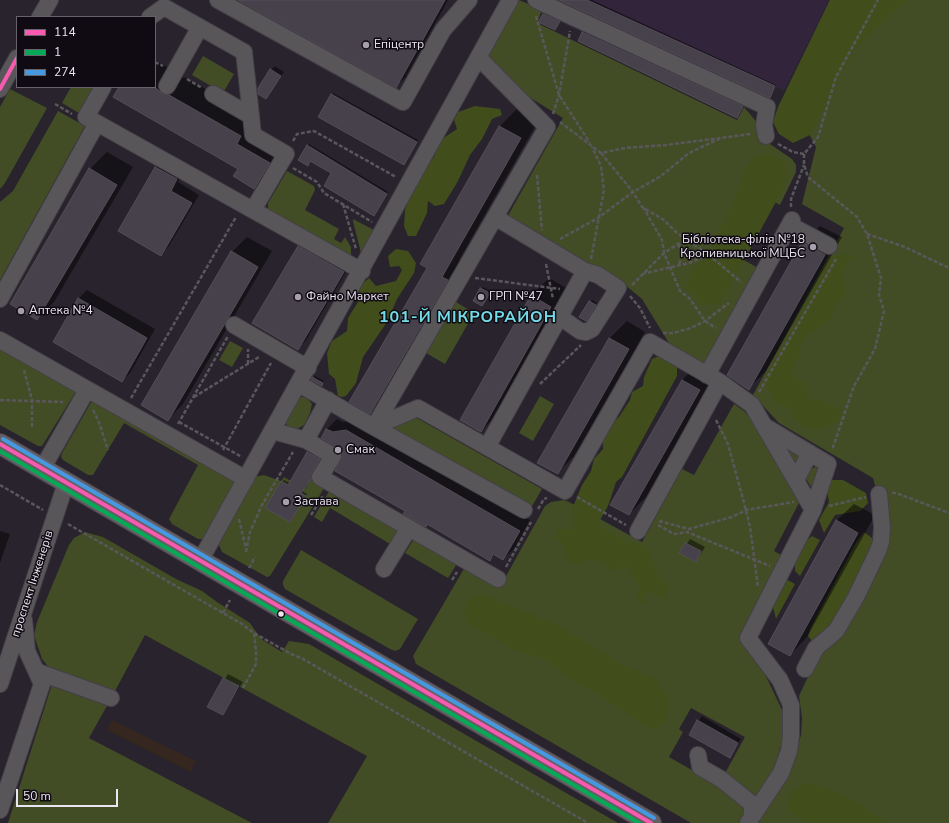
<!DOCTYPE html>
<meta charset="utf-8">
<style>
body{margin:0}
#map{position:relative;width:949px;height:823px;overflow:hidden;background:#29232d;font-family:"Nunito Sans",sans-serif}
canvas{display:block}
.legend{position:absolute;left:16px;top:16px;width:140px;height:72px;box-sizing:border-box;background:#100b13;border:1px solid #68626c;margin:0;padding:5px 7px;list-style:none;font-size:12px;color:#ebe4f1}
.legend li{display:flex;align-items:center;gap:8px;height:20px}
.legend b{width:20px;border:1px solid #68626c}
.scale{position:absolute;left:16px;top:789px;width:102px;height:18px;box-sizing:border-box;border:2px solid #ebe4f1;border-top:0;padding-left:5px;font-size:12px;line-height:14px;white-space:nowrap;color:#ebe4f1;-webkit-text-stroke:3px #100b13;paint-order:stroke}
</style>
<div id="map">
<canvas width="949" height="823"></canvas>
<ul class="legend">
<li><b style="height:5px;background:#f75aaf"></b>114</li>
<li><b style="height:5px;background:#06aa56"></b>1</li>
<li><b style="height:5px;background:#4699e1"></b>274</li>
</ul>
<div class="scale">50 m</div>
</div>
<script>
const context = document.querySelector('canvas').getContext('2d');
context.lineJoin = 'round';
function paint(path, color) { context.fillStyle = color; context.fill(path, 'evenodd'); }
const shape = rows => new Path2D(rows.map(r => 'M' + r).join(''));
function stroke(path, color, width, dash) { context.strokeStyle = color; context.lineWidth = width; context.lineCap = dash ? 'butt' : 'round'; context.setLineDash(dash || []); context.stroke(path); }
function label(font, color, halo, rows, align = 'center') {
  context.font = font + ' "Nunito Sans",sans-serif'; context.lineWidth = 3; context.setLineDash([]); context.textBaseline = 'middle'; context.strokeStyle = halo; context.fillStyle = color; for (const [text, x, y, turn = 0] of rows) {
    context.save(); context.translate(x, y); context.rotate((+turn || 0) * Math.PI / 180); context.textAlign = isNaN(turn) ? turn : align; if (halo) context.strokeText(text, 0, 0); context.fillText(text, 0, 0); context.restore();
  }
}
const commercial = shape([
 [112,720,196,761,191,772,107,730]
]);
const built = shape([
 [587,0,829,0,784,91]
]);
const green = shape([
 [519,0,542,10,537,23,737,120,744,107,760,126,767,142,792,159,796,165,796,172,780,205,773,201,742,259,760,269,706,363,701,363,680,354,669,343,642,299,614,276,586,266,506,219,563,118,521,92,496,68,488,55],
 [830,0,949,0,949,823,755,823,795,756,801,735,802,718,799,696,819,653,887,530,873,478,779,423,753,395,844,228,802,204,816,147,786,91],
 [203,56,234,74,223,93,192,75],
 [71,87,93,87,79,113,62,103],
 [10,89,47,108,5,183,0,189,0,107],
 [58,111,85,126,0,280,0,202,13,191],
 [287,171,314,186,315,190,305,210,339,229,334,239,341,243,345,237,351,247,351,256,268,211,268,203],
 [353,219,374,230,361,253,353,221],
 [456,302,474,313,445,364,426,353],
 [230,341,243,348,232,367,219,360],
 [0,346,77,390,42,446,38,446,0,425],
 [299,396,307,398,312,404,310,413,304,425,297,429,289,428,285,423],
 [540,396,554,404,533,441,519,433],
 [93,399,238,481,204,539,198,539,172,524,169,519,198,465,124,423,93,475,88,475,63,460,61,457,62,453],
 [734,404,744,411,753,420,800,501,774,551,783,556,741,639,764,672,783,712,785,732,774,770,754,801,724,775,745,737,691,708,679,729,683,732,669,757,718,785,747,810,739,823,691,823,416,664,413,656,465,567,500,587,545,506,551,502,564,500,569,502,642,542,682,469,694,475],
 [415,417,542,489,531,508,389,428],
 [774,435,802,455,796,464,792,464],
 [815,467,818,468,819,472,813,490,806,479,807,471],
 [264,475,281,481,284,477,305,489,312,477,326,485,270,576,267,577,222,552,218,543,254,477],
 [331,488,399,528,390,544,330,508,322,522,314,517],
 [85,532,103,537,176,579,202,591,217,602,250,623,261,639,282,652,289,641,309,644,618,823,328,823,367,756,145,635,115,691,51,670,42,659,34,635,37,622,69,545,74,538],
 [415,537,458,562,448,578,405,553],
 [301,550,418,619,400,649,395,651,390,649,285,589,283,585,283,581],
 [52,684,108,704,89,738,252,823,8,823]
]);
const forest = shape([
 [830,0,911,0,901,6,855,49,810,135,793,143,779,134,773,122,778,107],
 [475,106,500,109,502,115,492,119,482,139,470,155,458,181,444,204,435,206,428,201,427,213,416,236,408,236,404,226,405,210,410,196,424,170,434,157,439,141,457,129,454,120,458,112],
 [757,154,771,154,785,161,788,173,783,189,720,304,702,305,685,287,693,268,713,253,712,238,726,220,745,169],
 [396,249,408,251,416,263,414,273,397,299,387,322,363,357,356,383,346,396,342,397,338,396,335,379,329,374,327,353,332,341,347,331,348,318,358,302,360,286,369,278,376,286,396,281,402,270,399,266,390,267,388,256],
 [849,253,856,259,847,263,843,278,846,294,833,310,832,319,810,333,800,345,799,356,791,374,806,384,807,392,812,401,823,400,842,411,838,423,815,429,802,426,793,416,790,408,781,405,774,405,772,395,764,381,831,257],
 [661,355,677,364,677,376,622,477,616,482,608,506,600,520,602,528,627,541,647,547,659,576,669,588,666,598,661,598,647,591,645,603,640,603,636,599,640,588,632,577,628,567,622,565,620,569,610,571,606,565,601,562,588,560,580,564,573,563,567,559,562,543,554,537,559,529,573,529,575,519,572,509,582,485,591,471,594,459,603,449,603,441,607,428,619,417,630,400,632,392,643,386,644,377,652,359],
 [831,480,843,480,866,493,868,503,860,511,835,515,824,533,819,520,829,502,827,491],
 [864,532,872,538,873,554,834,628,812,641,808,636,811,627,857,541],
 [812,536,820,540,800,576,795,571,795,557,801,545],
 [784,578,795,584,776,619,773,607,775,595],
 [476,594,483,595,556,624,622,664,656,679,669,698,667,722,655,729,643,724,612,704,592,689,575,683,542,658,514,650,469,624,464,614,468,601],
 [814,783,854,800,887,823,809,823,795,816,788,810,788,800,792,792,801,785]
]);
const shadow = shape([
 [240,0,448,0,405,78,396,86],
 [561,0,592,0,776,85,771,95],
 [545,12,560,20,555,29,540,22],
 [585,31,743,104,738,115,579,40],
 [155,60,175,72,179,77,186,78,258,119,253,126,286,146,271,171,254,188,239,169,120,87,155,87],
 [275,66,284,72,266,98,271,70],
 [333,93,418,140,406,162,404,164,319,117],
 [517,109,538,121,459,260,464,263,387,396,370,413,428,268,422,264,500,126],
 [309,144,388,192,375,213,333,173,311,160,309,163,307,146],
 [107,152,133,167,54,302,37,319,90,169],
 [164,159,185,171,178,182,199,195,169,246,161,255,119,231,156,167],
 [820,226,842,237,766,371,749,388,803,243],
 [247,237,272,251,183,404,168,419,232,252],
 [307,238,351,263,306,340,298,349,299,247],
 [549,278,568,289,498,414,481,431,531,296],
 [483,287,491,291,482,305,474,301],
 [87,290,155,329,130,373,122,381,54,342,79,298],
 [592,300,597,303,587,318,581,317],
 [627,321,645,332,574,456,557,473,539,462,610,338],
 [700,363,717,373,646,497,629,514,612,504,682,380],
 [315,376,324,381,321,385,312,380],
 [337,419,343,422,357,420,530,520,514,549,503,559,495,554,489,559,428,523,426,525,406,511,344,456,339,447,322,437,327,429],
 [309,451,321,457,313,469,312,476,302,491,307,494,292,519,267,507,282,482,284,480,290,483],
 [854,504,875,515,807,637,790,655,836,521],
 [0,531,10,534,0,563],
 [690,539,705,547,696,561,681,553],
 [228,674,243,682,223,714,209,706],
 [702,716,741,739,730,757,690,734]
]);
const building = shape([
 [238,0,445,0,396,88,238,0],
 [559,0,587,0,775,86,770,98,559,0],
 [543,14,560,21,555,30,538,22,543,14],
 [582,32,743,106,737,118,578,41,582,32],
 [270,69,281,76,266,99,258,94,258,88,270,69],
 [119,87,155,87,162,94,169,95,241,136,237,144,270,163,254,189,233,176,238,169,113,97,119,87],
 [331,94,417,142,404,165,318,117,331,94],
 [499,126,521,138,442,277,448,280,370,414,349,402,427,268,420,264,499,126],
 [307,145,387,194,374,216,324,186,331,173,310,161,308,166,298,160,307,145],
 [155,167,177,179,171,191,192,203,161,256,118,231,155,167],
 [89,168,117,185,37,320,10,304,89,168],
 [802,242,825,255,749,390,727,375,802,242],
 [298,246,344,272,298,350,252,323,298,246],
 [231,251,258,267,168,421,141,405,231,251],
 [480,288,490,293,482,306,473,301,480,288],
 [531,295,551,307,481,432,460,420,531,295],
 [78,298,147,338,122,382,53,342,78,298],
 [589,301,596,305,586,321,579,317,589,301],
 [609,338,629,349,558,474,537,463,609,338],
 [312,377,323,383,322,386,311,380,312,377],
 [682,380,700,390,629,515,610,505,682,380],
 [326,429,333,432,346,430,520,531,503,560,493,554,490,561,427,524,426,527,403,514,405,511,335,471,342,456,338,448,321,438,326,429],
 [307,452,320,459,312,472,311,479,301,493,306,496,290,522,265,508,281,481,288,485,307,452],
 [836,520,858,533,790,656,768,644,836,520],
 [685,543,701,551,696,562,679,553,685,543],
 [223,678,239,686,223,715,207,707,223,678],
 [697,720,738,743,730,758,689,735,697,720]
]);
const path = shape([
 [536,16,559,95,590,143],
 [155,62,163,66],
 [187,79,202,88],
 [55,104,72,114],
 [553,114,559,95,570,31],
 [560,122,601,153,625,148,666,145,751,134],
 [293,141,297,134,314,131,396,177],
 [778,144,793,152,804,154,818,137,836,77,878,0],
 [601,153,633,192,642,207,664,220,677,233,709,255,741,282],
 [804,154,804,165,808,177,857,217,867,234,881,278,879,295,884,311,875,349,854,386,832,450],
 [293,168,317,182,324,193,372,222],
 [537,175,542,230],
 [343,204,356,249],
 [643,207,662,240,664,253,680,291,690,299,705,321,716,328],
 [791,207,791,199,804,165],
 [867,234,905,247,949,268],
 [560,239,598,218,633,192,661,176,689,153,721,138],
 [678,244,683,254,679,264],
 [591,259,604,190,601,166,592,147],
 [546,264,553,299],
 [642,274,689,263,708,255],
 [475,278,560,289],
 [632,285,664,253,678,244,690,241],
 [630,296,640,308,650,328],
 [663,333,673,333,691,328,705,321,729,303],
 [248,364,248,349],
 [24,370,32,400,32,429],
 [540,384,581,345],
 [759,392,836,259],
 [194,397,259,357],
 [131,398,236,217],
 [0,400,63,402],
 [93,410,98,420,108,450],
 [716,420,728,444,746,510,750,527,758,587],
 [179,422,242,457],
 [178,424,228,336],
 [223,450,271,363],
 [0,485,43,510],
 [892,493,896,493,949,513],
 [577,497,626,525],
 [829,506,866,497],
 [538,509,544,499,547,498],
 [311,515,323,496],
 [239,519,246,549],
 [659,521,689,529,732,517,746,510,794,502],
 [68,524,242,624,254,633,291,654,303,659,588,823],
 [658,525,674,534,687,532,770,566],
 [246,552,250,532,262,505,293,452],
 [506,567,531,522],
 [249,568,255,557],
 [452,580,457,572],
 [223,613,230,600],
 [243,688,256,664,256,651,254,633]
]);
const minor = shape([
 [218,0,403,102,443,30,469,0],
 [536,0,767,107,764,125,766,136],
 [40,17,50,0],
 [150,17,164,7,244,52,251,116],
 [167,86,200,27],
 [0,89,17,58],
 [213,94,251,116,253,135,286,154,253,210],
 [97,123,86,117,103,87],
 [495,217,585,271,598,275,618,288,592,329,586,332,580,331,560,317],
 [790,225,829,246],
 [0,299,97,123,362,271],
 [234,325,308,368],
 [0,340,246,479],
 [707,375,792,220],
 [720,382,752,405,813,510,748,638,780,680,791,705,791,736,789,751,781,773,748,823],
 [299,384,374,427,547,127,479,58],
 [374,427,418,408,565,491,650,342,720,382,638,531],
 [374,427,524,510],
 [766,427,828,464,813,510],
 [273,431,306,440,333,456,320,477,498,579],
 [306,440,328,400],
 [487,447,585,271],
 [42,469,87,390],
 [796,480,810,453],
 [200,561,510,0],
 [384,569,409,528],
 [805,669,816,648,836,631,856,597,878,551,881,542,882,527,879,494],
 [38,672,111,698],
 [0,684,66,483],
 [698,755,700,767,721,779,752,804,752,817],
 [0,810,42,684,27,651,24,620]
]);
const major = shape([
 [0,444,651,823]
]);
const bus1 = shape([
 [0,89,17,58],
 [0,444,651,823]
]);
const bus2 = shape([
 [0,451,639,823]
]);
const bus3 = shape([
 [3,439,654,818]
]);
const markers = [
 [366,45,4,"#a7a0ac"],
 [813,247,4,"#a7a0ac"],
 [298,297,4,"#a7a0ac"],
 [481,297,4,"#a7a0ac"],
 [21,311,4,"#a7a0ac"],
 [338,450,4,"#a7a0ac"],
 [286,502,4,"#a7a0ac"],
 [281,614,3.5,"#ebe4f1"]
];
const poiNames = [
 ["Епіцентр",374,45],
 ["Бібліотека-філія №18",805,240,"right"],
 ["Кропивницької МЦБС",805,254,"right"],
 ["Файно Маркет",306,297],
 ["ГРП №47",489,297],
 ["Аптека №4",29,311],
 ["Смак",346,450],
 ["Застава",294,502]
];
const streetNames = [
 ["проспект Інженерів",33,584,-72]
];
const districtNames = [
 ["101-Й МІКРОРАЙОН",468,318]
];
paint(commercial, '#35271f');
paint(built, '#32253b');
paint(green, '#424d25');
paint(forest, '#414e1c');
paint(shadow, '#0007');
paint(building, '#46414a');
stroke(building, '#534e56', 1);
stroke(minor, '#443f48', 18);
stroke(major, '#443f48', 22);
stroke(path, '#5a575c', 2.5, [4, 2]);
stroke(minor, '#59565a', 16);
stroke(major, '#645f64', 20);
stroke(bus1, '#f75aaf', 4);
stroke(bus2, '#06aa56', 4);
stroke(bus3, '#4699e1', 4);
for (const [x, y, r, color] of markers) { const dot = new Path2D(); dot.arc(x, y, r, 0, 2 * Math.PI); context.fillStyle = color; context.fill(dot); stroke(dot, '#100b13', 1.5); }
label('12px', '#ebe4f1', '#100b13', poiNames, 'left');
label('12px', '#ebe4f1', '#100b13', streetNames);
context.letterSpacing = '1px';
label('bold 16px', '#72dde8', '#100b13', districtNames);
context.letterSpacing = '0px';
</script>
